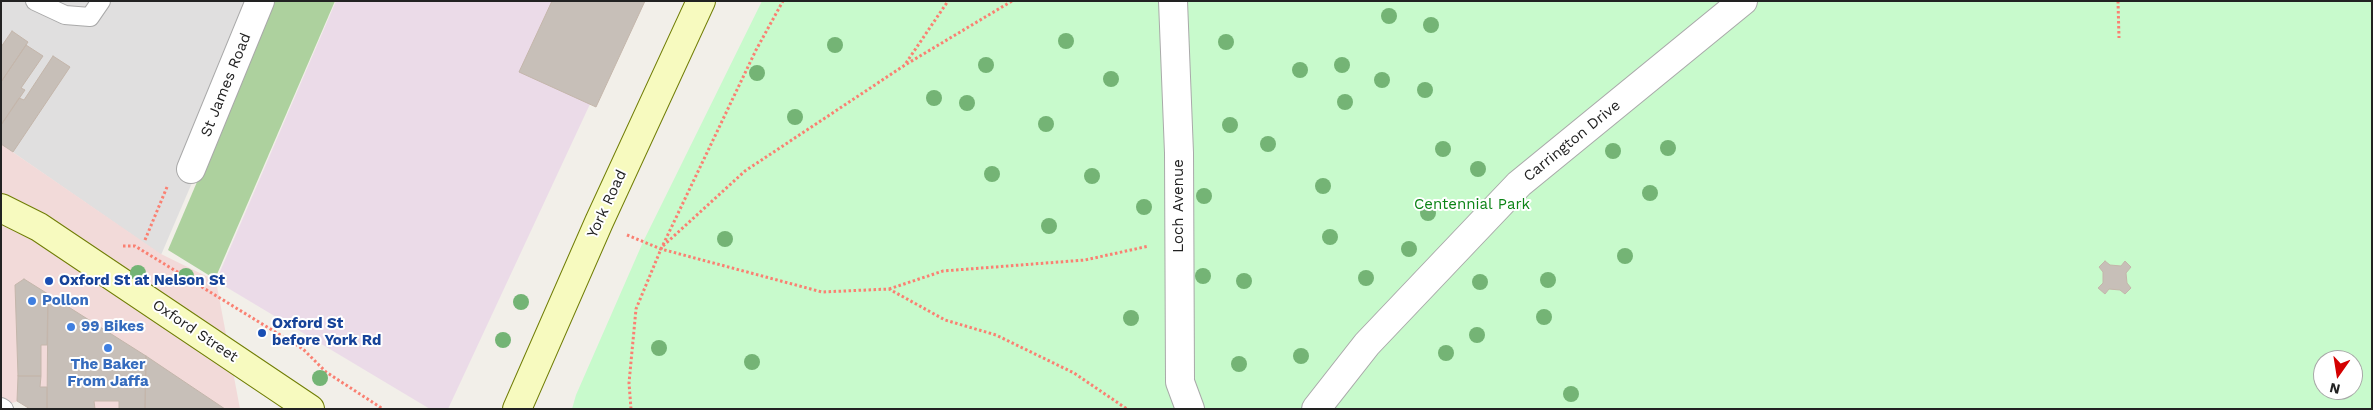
<!DOCTYPE html>
<style>
body{margin:0}
#map{position:relative;width:2373px;height:410px;overflow:hidden;background:#f2efe9;font-family:"Work Sans",sans-serif}
canvas{display:block}
.frame{position:absolute;inset:0;border:2px solid #222;pointer-events:none}
.north{position:absolute;left:2313px;top:350px;width:50px;height:50px;box-sizing:border-box;background:#fff;border:1px solid #a7a7a7;border-radius:50%;rotate:193deg;font-size:14px;font-weight:700;line-height:20px;text-align:center;color:#222}
.north::after{content:'';display:block;margin:auto;width:18px;height:22px;background:#d40000;clip-path:polygon(50% 0,100% 100%,50% 72%,0 100%)}
</style>
<div id="map">
<canvas width="2373" height="410"></canvas>
<div class="frame"></div>
<div class="north">N</div>
</div>
<script>
const context = document.querySelector('canvas').getContext('2d');
context.lineJoin = 'round';
function paint(path, color) { context.fillStyle = color; context.fill(path, 'evenodd'); }
const shape = rows => new Path2D(rows.map(r => 'M' + r).join(''));
function stroke(path, color, width, dash) { context.strokeStyle = color; context.lineWidth = width; context.lineCap = dash ? 'butt' : 'round'; context.setLineDash(dash || []); context.stroke(path); }
function label(font, color, halo, rows, align = 'center') {
  context.font = font + ' "Work Sans",sans-serif'; context.lineWidth = 4; context.setLineDash([]); context.textBaseline = 'middle'; context.strokeStyle = halo; context.fillStyle = color; for (const [text, x, y, turn = 0] of rows) {
    context.save(); context.translate(x, y); context.rotate((+turn || 0) * Math.PI / 180); context.textAlign = isNaN(turn) ? turn : align; if (halo) context.strokeText(text, 0, 0); context.fillText(text, 0, 0); context.restore();
  }
}
const residential = shape([
 [1,1,270,1,161,255,1,144]
]);
const commercial = shape([
 [1,144,161,254,216,281,240,409,31,409,19,401,1,406]
]);
const industrial = shape([
 [336,1,638,1,448,409,430,409,216,281]
]);
const forest = shape([
 [274,1,335,1,215,279,168,250]
]);
const park = shape([
 [762,1,2372,1,2372,409,572,409,576,395,643,242],
 [2323,360,2353,360,2353,390,2323,390]
]);
const building = shape([
 [552,1,645,1,596,107,519,72,552,1],
 [12,31,28,42,1,82,1,47,12,31],
 [26,45,43,56,21,88,25,90,1,125,1,82,26,45],
 [53,56,70,67,13,152,1,144,1,125,19,98,24,100,53,56],
 [2105,261,2110,265,2121,266,2125,261,2131,267,2126,273,2127,283,2131,288,2125,294,2120,290,2109,289,2105,294,2098,288,2103,283,2103,272,2099,267,2105,261],
 [24,279,48,294,47,345,41,345,41,376,18,376,15,285,24,279],
 [48,294,146,356,145,409,119,409,119,401,94,401,95,409,47,409,48,294],
 [146,356,225,409,145,409,146,356],
 [18,376,41,376,40,387,47,387,47,409,30,409,17,401,18,376]
]);
const path = shape([
 [2118,1,2119,38],
 [906,63,948,1],
 [627,235,661,249,822,292,889,289,945,320,996,335,1074,373,1127,409],
 [145,240,167,187],
 [123,246,135,246,303,349,326,372,383,409],
 [663,246,745,171,905,65,1012,1],
 [889,289,943,271,1085,260,1149,246],
 [631,409,629,383,636,309,661,249,756,50,783,1]
]);
const lane = shape([
 [35,1,65,15,90,17,101,1],
 [1,407,4,409]
]);
const street = shape([
 [1173,1,1179,153,1180,382,1190,409],
 [191,169,260,1],
 [1316,409,1367,344,1519,184,1743,1]
]);
const secondary = shape([
 [1,208,39,227,310,409],
 [517,409,599,222,701,1]
]);
const trees = [
 [1389,16],
 [1431,25],
 [1066,41],
 [1226,42],
 [835,45],
 [986,65],
 [1342,65],
 [1300,70],
 [757,73],
 [1111,79],
 [1382,80],
 [1425,90],
 [934,98],
 [1345,102],
 [967,103],
 [795,117],
 [1046,124],
 [1230,125],
 [1268,144],
 [1668,148],
 [1443,149],
 [1613,151],
 [1478,169],
 [992,174],
 [1092,176],
 [1323,186],
 [1650,193],
 [1204,196],
 [1144,207],
 [1428,213],
 [1049,226],
 [1330,237],
 [725,239],
 [1409,249],
 [1625,256],
 [138,273],
 [186,276],
 [1203,276],
 [1366,278],
 [1548,280],
 [1244,281],
 [1480,282],
 [521,302],
 [1544,317],
 [1131,318],
 [1477,335],
 [503,340],
 [659,348],
 [1446,353],
 [1301,356],
 [752,362],
 [1239,364],
 [320,378],
 [1571,394]
];
const markers = [
 [49,281,5,"#1a4fb4"],
 [32,301,5,"#3f7fe0"],
 [71,327,5,"#3f7fe0"],
 [262,333,5,"#1a4fb4"],
 [108,348,5,"#3f7fe0"]
];
const streetNames = [
 ["St James Road",226,85,-68],
 ["Carrington Drive",1572,141,-39],
 ["York Road",607,204,-65],
 ["Loch Avenue",1179,206,-90],
 ["Oxford Street",195,331,34]
];
const parkNames = [
 ["Centennial Park",1472,205]
];
const transitNames = [
 ["Oxford St at Nelson St",59,281],
 ["Oxford St",272,324],
 ["before York Rd",272,341]
];
const shopNames = [
 ["Pollon",42,301],
 ["99 Bikes",81,327],
 ["The Baker",108,365,"center"],
 ["From Jaffa",108,382,"center"]
];
paint(residential, '#e0dfdf');
paint(commercial, '#f2dad9');
paint(industrial, '#ebdbe8');
paint(forest, '#add19e');
paint(park, '#c8facc');
paint(building, '#c7bfb8');
stroke(building, '#c4b6ab', 1);
stroke(lane, '#a9a9a9', 20);
stroke(street, '#a9a9a9', 30);
stroke(secondary, '#707d05', 30);
stroke(path, '#fa8072', 3, [2.5, 2.5]);
stroke(lane, '#fff', 18);
stroke(street, '#fff', 28);
stroke(secondary, '#f7fabf', 28);
context.fillStyle = '#74b475';
for (const [x, y] of trees) { context.beginPath(); context.arc(x, y, 8, 0, 2 * Math.PI); context.fill(); }
for (const [x, y, r, color] of markers) { const dot = new Path2D(); dot.arc(x, y, r, 0, 2 * Math.PI); context.fillStyle = color; context.fill(dot); stroke(dot, '#fff', 2); }
label('15px', '#222', '#fff', streetNames);
label('15px', '#0c8416', '#fff', parkNames);
label('bold 15px', '#164399', '#fff', transitNames, 'left');
label('bold 15px', '#366cbe', '#fff', shopNames, 'left');
</script>
